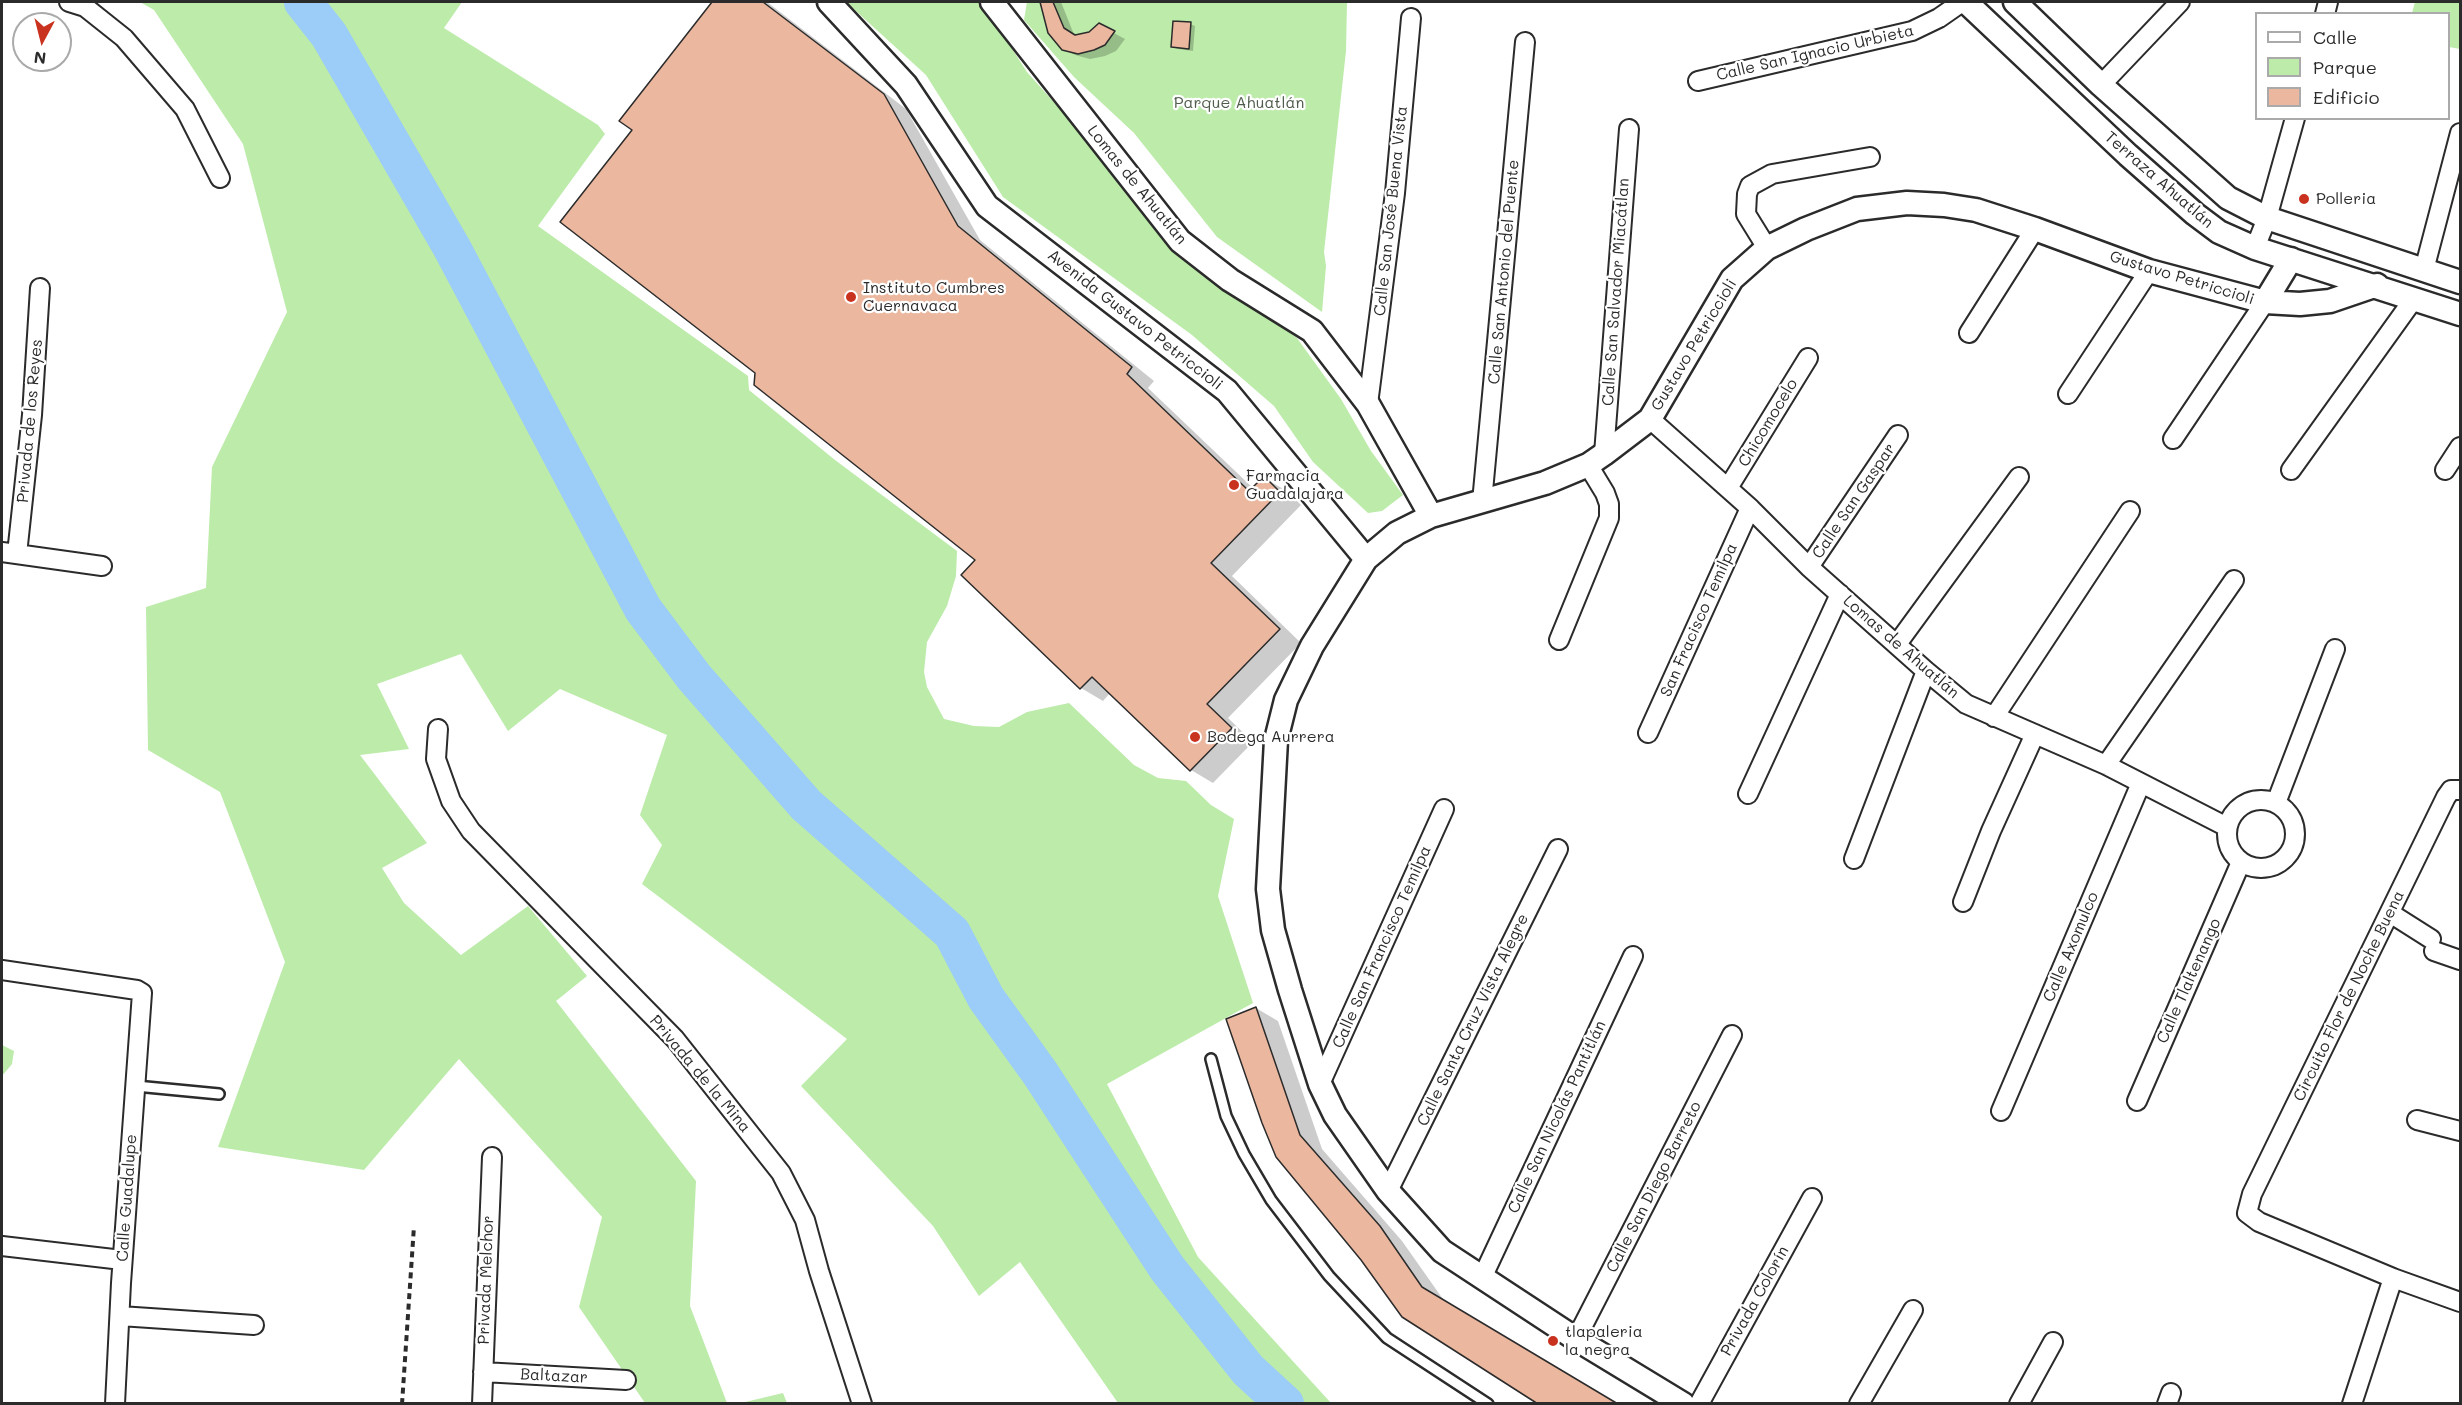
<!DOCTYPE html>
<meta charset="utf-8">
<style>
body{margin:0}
#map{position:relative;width:2462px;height:1405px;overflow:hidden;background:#fff;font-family:Mali,sans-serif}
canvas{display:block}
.frame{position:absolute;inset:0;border:3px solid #2b2b2b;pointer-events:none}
.legend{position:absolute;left:2255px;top:12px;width:195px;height:108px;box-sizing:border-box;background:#fff;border:2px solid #aaa;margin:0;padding:8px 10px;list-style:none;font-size:18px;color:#2b2b2b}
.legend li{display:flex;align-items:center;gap:12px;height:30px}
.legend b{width:30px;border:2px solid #aaa}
.north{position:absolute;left:12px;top:12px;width:60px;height:60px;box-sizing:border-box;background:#fff;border:2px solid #aaa;border-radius:50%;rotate:187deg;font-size:16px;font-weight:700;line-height:24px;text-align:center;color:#2b2b2b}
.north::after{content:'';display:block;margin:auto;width:21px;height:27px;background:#c8321e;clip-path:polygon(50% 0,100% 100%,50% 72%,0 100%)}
</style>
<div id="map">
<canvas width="2462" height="1405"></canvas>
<div class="frame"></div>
<ul class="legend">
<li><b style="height:8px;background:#fff"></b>Calle</li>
<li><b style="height:16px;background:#bcebaa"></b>Parque</li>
<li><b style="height:16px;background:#ebb79e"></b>Edificio</li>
</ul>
<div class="north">N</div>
</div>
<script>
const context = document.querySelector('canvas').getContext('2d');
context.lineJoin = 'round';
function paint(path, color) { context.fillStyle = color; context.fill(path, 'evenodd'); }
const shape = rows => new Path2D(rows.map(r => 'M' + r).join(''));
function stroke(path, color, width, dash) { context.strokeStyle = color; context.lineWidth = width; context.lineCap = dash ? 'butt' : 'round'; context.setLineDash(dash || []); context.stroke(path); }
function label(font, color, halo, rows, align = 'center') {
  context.font = font + ' Mali,sans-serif'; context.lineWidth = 4.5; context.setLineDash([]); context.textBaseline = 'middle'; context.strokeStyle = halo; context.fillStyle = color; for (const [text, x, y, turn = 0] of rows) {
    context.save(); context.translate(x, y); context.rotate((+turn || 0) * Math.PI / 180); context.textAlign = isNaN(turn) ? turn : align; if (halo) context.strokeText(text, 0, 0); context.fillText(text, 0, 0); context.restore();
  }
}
const green = shape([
 [140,2,462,2,444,28,598,125,605,134,538,226,748,376,749,390,835,460,957,551,956,576,947,606,927,642,924,672,927,687,944,719,974,726,999,727,1027,712,1069,703,1134,765,1158,778,1186,781,1211,805,1234,819,1218,896,1253,1003,1107,1084,1198,1257,1331,1403,1118,1403,1020,1262,979,1296,933,1226,801,1086,847,1039,642,884,662,845,640,815,667,735,560,689,508,731,461,654,377,684,409,749,360,755,427,843,382,868,404,903,461,955,528,906,587,976,556,1001,696,1181,690,1306,727,1403,645,1403,579,1307,602,1217,459,1059,364,1170,218,1147,285,962,220,792,148,750,146,607,206,588,212,467,287,312,243,144,154,10],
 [846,2,982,2,1027,72,1125,182,1161,238,1297,338,1341,399,1371,451,1403,495,1382,511,1368,513,1313,462,1274,406,1192,335,1003,197,926,75],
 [1027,2,1347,2,1346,51,1324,252,1326,266,1322,312,1217,237,1134,133,1074,77,1024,20],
 [2415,2,2460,2,2460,49,2449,47,2448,14,2412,13],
 [2,1045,14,1051,12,1064,2,1076],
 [783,1393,787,1403,741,1403]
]);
const shadow = shape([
 [714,2,767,2,906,109,980,240,1154,381,1148,388,1254,489,1264,478,1287,491,1301,505,1232,576,1301,643,1228,718,1253,742,1213,783,1191,770,1110,693,1103,701,1081,688,977,559,757,372,634,130,621,120],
 [1041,2,1061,2,1075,37,1090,34,1099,25,1125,39,1116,51,1105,56,1090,59,1075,55,1063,49,1049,32],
 [1190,24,1195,26,1193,51,1178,49,1173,47],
 [1256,1008,1278,1021,1322,1149,1402,1241,1445,1302,1362,1259,1278,1156]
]);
const river = shape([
 [303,2,329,35,452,248,643,609,694,677,806,805,952,933,986,998,1040,1073,1167,1268,1248,1370,1285,1404]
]);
const building = shape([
 [712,2,763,2,884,94,958,226,1132,367,1127,374,1249,491,1264,476,1280,492,1211,563,1280,629,1207,704,1232,728,1190,771,1092,677,1080,689,961,575,975,560,754,385,755,373,560,222,632,130,619,121,712,2],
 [1040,2,1053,2,1064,28,1075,35,1089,32,1099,23,1115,31,1105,45,1094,50,1078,54,1062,50,1048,33,1040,2],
 [1173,21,1191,22,1189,49,1171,47,1173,21],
 [1256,1007,1300,1135,1380,1226,1422,1287,1618,1404,1538,1404,1402,1317,1361,1260,1276,1157,1262,1123,1226,1019,1256,1007]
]);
const path = shape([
 [2,1330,3,1330],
 [402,1404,414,1226]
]);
const service = shape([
 [1211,1059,1226,1116,1244,1154,1271,1200,1329,1276,1387,1338,1488,1404],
 [136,1086,219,1094]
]);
const minor = shape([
 [69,2,85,7,124,38,185,109,220,178],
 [2325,14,2328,2],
 [1698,81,1912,31,1939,18,1962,2],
 [2101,85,2180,2],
 [1767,248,1746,214,1747,194,1750,186,1772,174,1870,157],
 [2255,248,2267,218,2295,118],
 [2424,270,2460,133],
 [1969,333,2035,229],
 [2068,394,2149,271],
 [1368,404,1395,193,1411,18],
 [1650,419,1750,508,1809,567,1926,671,1966,704,2106,765,2227,827],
 [2173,439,2265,302],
 [1604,454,1629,129],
 [2291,470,2413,300],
 [2445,470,2460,447],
 [1728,488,1808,358],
 [1482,502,1525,42],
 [2,552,102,566],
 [17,554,32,415,40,288],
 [1809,567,1898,435],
 [1559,640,1609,518,1609,504,1605,493,1588,465],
 [1897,644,2019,477],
 [1994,717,2130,511],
 [438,729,436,759,451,801,471,831,675,1039,781,1173,805,1220,819,1271,862,1404],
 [1648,733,1750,508],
 [2106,765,2234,580],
 [2460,790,2451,790,2446,797,2252,1194,2247,1213,2259,1222,2393,1278,2460,1302],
 [1748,794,1840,594],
 '2227 834a34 34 0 1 1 68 0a34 34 0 1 1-68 0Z',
 [2276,803,2335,649],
 [1854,859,1926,671],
 [1963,902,1991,831,2035,734],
 [2390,913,2431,939],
 [2434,951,2460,960],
 [2,970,137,990,142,993,121,1283,115,1404],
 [1320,1084,1444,809],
 [2137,1101,2241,862],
 [2001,1111,2141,783],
 [2417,1120,2460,1131],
 [1388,1191,1558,849],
 [2,1246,122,1260],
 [1482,1278,1633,956],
 [120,1316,254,1325],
 [1576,1339,1732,1035],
 [483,1372,626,1380],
 [482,1404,492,1157],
 [1699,1404,1812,1198],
 [1859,1404,1913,1310],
 [2019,1404,2053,1342],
 [2167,1404,2171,1393],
 [2352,1404,2393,1278]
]);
const tertiary = shape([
 [829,2,906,85,987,206,1227,391,1366,559],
 [992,2,1180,241,1230,280,1312,331,1368,404,1431,516],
 [1966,2,2128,155,2195,214,2219,232,2255,248,2460,314],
 [2015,2,2101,85,2228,198,2267,218,2460,282],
 [2265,302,2291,259],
 [1683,1404,1576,1339,1442,1251,1388,1191,1335,1115,1320,1084,1290,990,1273,930,1268,889,1276,740,1286,700,1312,646,1366,559,1397,533,1431,516,1545,483,1588,465,1604,454,1650,419,1732,279,1767,248,1806,229,1857,209,1907,203,1944,205,1976,210,2035,229,2149,271,2265,302,2300,304,2330,301,2377,285]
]);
const markers = [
 [2304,199,6,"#c8321e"],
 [851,297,6,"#c8321e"],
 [1234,485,6,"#c8321e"],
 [1195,737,6,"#c8321e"],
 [1553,1341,6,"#c8321e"]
];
const streetNames = [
 ["Calle San Ignacio Urbieta",1815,53,-13],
 ["Terraza Ahuatlán",2159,180,41],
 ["Lomas de Ahuatlán",1137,185,51],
 ["Calle San José Buena Vista",1391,211,-84],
 ["Calle San Antonio del Puente",1504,272,-85],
 ["Gustavo Petriccioli",2182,278,17],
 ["Calle San Salvador Miacátlan",1616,292,-86],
 ["Avenida Gustavo Petriccioli",1135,320,38],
 ["Gustavo Petriccioli",1694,345,-59],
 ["Privada de los Reyes",30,421,-85],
 ["Chicomocelo",1768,423,-59],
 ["Calle San Gaspar",1854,501,-56],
 ["San Fracisco Temilpa",1699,620,-66],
 ["Lomas de Ahuatlán",1901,647,41],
 ["Calle San Francisco Temilpa",1382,947,-66],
 ["Calle Axomulco",2071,947,-67],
 ["Calle Tlaltenango",2189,981,-66],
 ["Circuito Flor de Noche Buena",2349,996,-64],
 ["Calle Santa Cruz Vista Alegre",1473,1020,-64],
 ["Privada de la Mina",700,1074,50],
 ["Calle San Nicolás Pantitlán",1557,1117,-65],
 ["Calle San Diego Barreto",1654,1187,-63],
 ["Calle Guadalupe",127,1198,-86],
 ["Privada Melchor",486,1280,-88],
 ["Privada Colorín",1755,1301,-61],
 ["Baltazar",554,1376,3]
];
const parkNames = [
 ["Parque Ahuatlán",1239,103]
];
const poiNames = [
 ["Polleria",2316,199],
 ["Instituto Cumbres",863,288],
 ["Cuernavaca",863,306],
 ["Farmacia",1246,476],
 ["Guadalajara",1246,494],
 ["Bodega Aurrera",1207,737],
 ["tlapaleria",1565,1332],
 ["la negra",1565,1350]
];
paint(green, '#bcebaa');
paint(shadow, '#0003');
stroke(river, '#9cccf8', 38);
paint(building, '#ebb79e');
stroke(building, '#2b2b2b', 1.5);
stroke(service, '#2b2b2b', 14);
stroke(minor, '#2b2b2b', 22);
stroke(tertiary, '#2b2b2b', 27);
stroke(path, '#2b2b2b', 4, [6, 4.5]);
stroke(service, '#fff', 9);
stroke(minor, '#fff', 18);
stroke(tertiary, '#fff', 22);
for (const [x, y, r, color] of markers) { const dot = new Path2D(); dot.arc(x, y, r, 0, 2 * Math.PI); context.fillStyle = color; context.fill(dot); stroke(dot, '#fff', 2); }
label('16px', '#2b2b2b', '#fff', streetNames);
label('16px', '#4f5b4b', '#fff', parkNames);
label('16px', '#2b2b2b', '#fff', poiNames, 'left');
</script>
